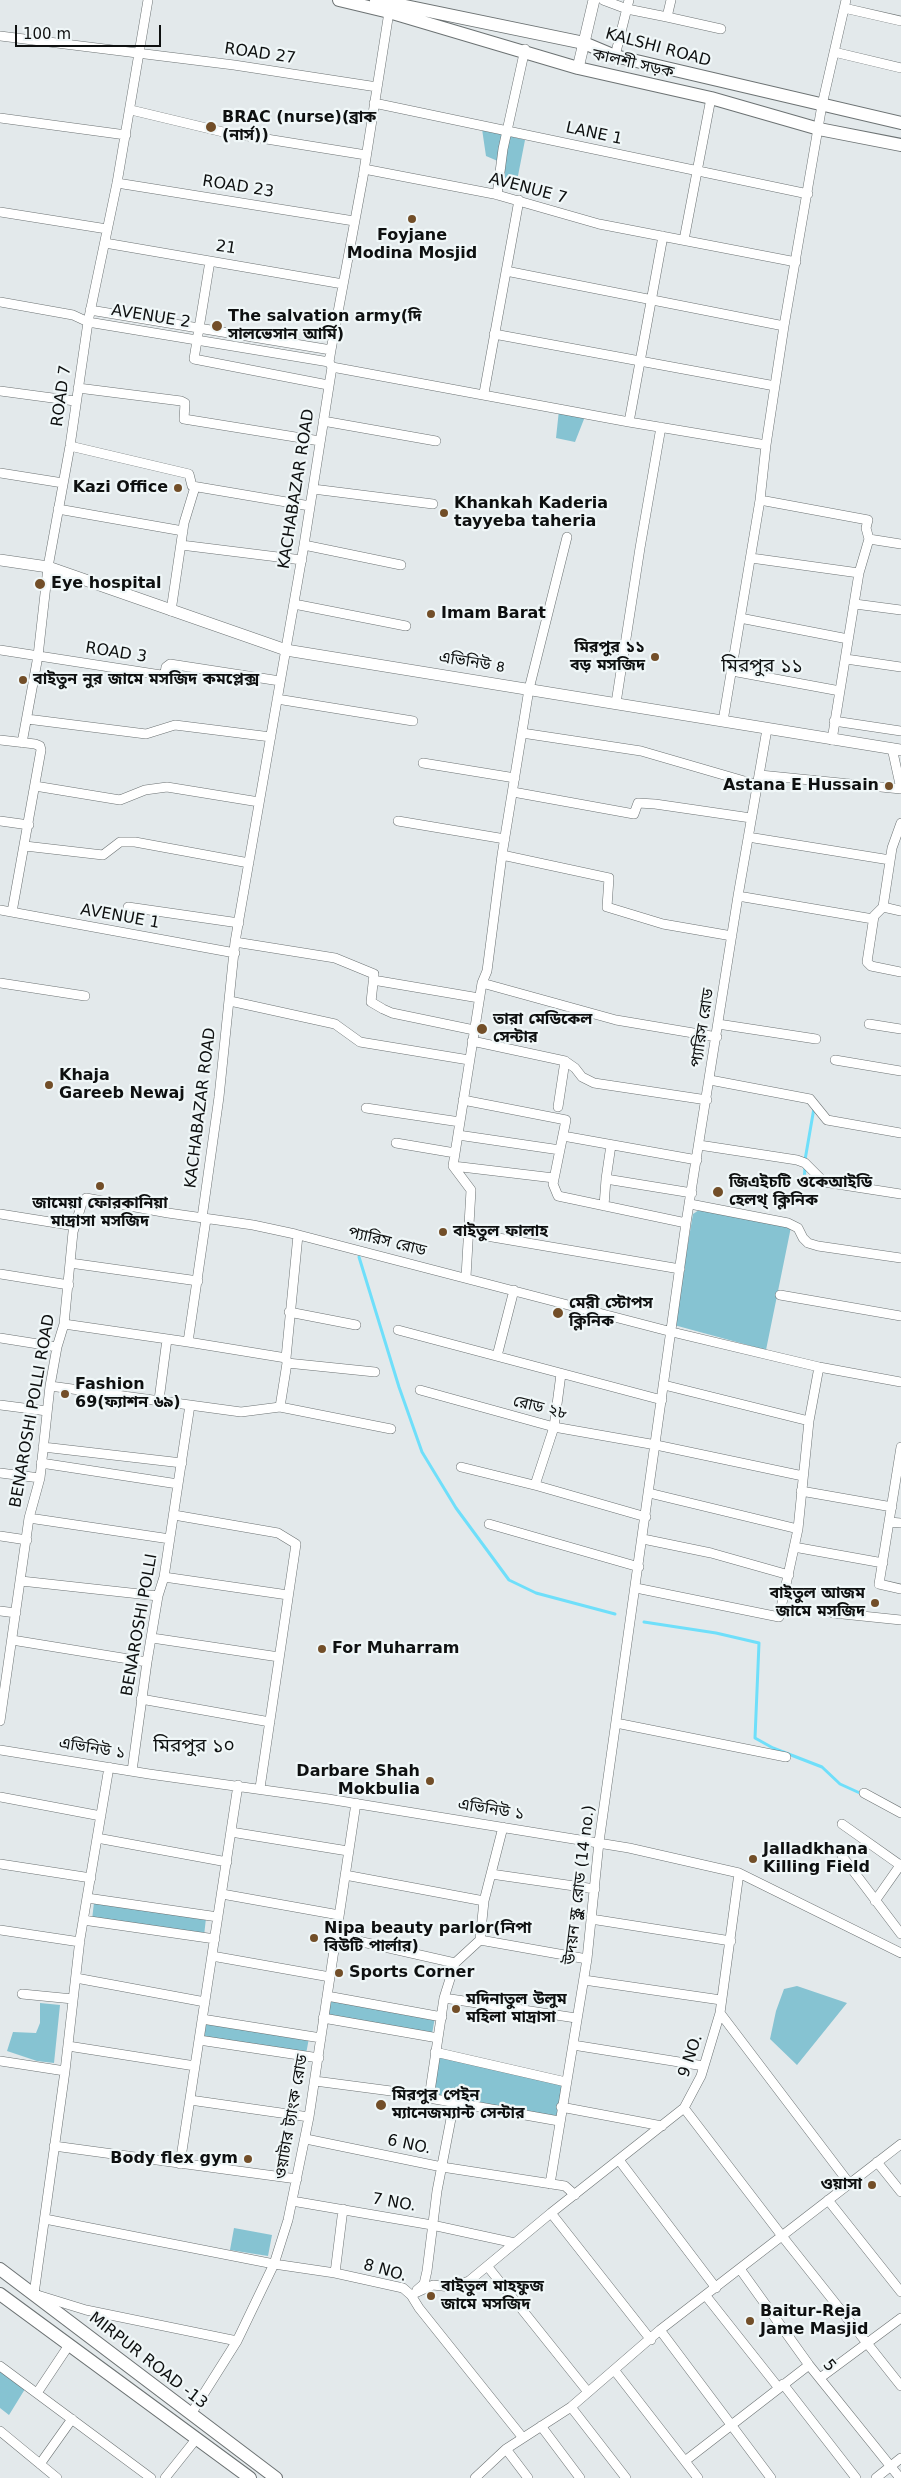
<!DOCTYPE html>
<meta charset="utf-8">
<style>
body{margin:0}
#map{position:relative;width:901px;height:2478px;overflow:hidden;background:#e3e9eb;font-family:"DejaVu Sans",sans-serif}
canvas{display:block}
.scale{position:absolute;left:15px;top:25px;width:146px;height:22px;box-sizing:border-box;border:2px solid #0e1010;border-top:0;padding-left:6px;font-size:15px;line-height:18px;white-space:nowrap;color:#0e1010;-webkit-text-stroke:4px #f0f7f8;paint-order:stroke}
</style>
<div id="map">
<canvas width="901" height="2478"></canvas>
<div class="scale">100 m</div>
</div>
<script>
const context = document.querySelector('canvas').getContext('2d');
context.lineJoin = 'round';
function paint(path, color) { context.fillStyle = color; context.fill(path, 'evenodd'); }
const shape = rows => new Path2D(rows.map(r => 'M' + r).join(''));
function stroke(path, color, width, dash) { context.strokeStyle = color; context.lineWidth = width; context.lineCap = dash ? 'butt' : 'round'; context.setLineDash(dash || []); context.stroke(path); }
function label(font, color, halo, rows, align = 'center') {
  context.font = font + ' "DejaVu Sans","Noto Sans Bengali",sans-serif'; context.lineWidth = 4.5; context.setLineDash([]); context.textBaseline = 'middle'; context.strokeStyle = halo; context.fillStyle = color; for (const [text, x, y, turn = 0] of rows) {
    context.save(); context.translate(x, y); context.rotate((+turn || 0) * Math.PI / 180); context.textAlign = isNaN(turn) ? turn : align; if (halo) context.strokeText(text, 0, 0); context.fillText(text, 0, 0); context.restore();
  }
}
const green = shape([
 [482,129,525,140,516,186,501,178,500,162,486,156],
 [559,410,586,414,575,442,556,438],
 [699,1210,791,1227,766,1350,674,1325,693,1214],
 [94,1902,206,1918,204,1936,92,1920],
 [797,1986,847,2003,797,2065,770,2039,776,2011,784,1989],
 [331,1998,435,2017,432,2034,328,2016],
 [40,2003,60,2005,54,2063,37,2061,7,2051,13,2032,36,2033,40,2023],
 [206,2023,309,2038,306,2054,204,2039],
 [437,2055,569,2086,564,2118,432,2096],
 [234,2228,272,2235,268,2256,230,2250],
 [0,2371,25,2389,9,2415,0,2408]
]);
const stream = shape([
 [805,1160,814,1108],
 [804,1185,805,1166],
 [359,1257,399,1387,422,1452,456,1508,509,1580,536,1593,615,1614],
 [644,1622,716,1633,759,1643,755,1738,773,1748,822,1767,840,1784,862,1794]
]);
const street = shape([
 [603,0,627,9,667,17,671,0],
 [844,8,901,21],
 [667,17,721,29],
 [0,36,234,65,377,87],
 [834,52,901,68],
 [615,56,629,0],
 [374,103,808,194],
 [131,110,223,132,366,155],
 [0,118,126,135],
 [364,169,494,194,599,224,796,262],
 [117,183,354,221],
 [497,195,503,149,525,49],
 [0,212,107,229],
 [663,236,629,422,766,445],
 [684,240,711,98],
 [105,243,343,284],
 [210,261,194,359,328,385],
 [506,271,784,326],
 [0,302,73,315,88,322,329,362],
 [90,310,331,350],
 [494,334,775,386],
 [332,367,629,422],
 [78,388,181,401,185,403,184,419,320,441],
 [0,391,75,401],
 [484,393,519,200],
 [323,421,436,441],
 [70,446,189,474,192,486,310,506],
 [0,473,63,483],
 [313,489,433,504],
 [760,500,868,520,866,528,869,539,859,573,832,740],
 [58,509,183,531],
 [869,539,901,544],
 [181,545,302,560],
 [304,545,401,565],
 [751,558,859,573],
 [294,604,406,626],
 [855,604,901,610],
 [171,611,184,523,195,487],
 [740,618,848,639],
 [0,650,161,675,165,673,166,667,170,664,280,681],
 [846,659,901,667],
 [732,671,840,691],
 [277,699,413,721],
 [616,703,640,548,661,427],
 [27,719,146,734,175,725,271,737],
 [723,721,760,500,766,445,784,326,822,105,846,0],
 [834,721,901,731],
 [522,733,641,751,758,785],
 [0,740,35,744,40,746,41,750,12,912],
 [22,743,38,656,48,567,70,446,88,322,117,183,148,0],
 [892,748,901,789],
 [423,763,515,778],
 [760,775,901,789],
 [35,786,120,800,145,790,167,787,259,802],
 [513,792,634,814,638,803,655,804,751,818],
 [0,821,29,825],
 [398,821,505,839],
 [901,823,892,848,883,907,874,916,867,962,871,966,901,972],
 [748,837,890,860],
 [25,846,103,855,120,842,135,842,249,863],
 [502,855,609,878,607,907,663,924,732,936],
 [738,896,873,919],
 [128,907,239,923],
 [883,907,901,911],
 [0,910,235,953],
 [235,942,335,958,374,974,371,1002,383,1009,392,1013,474,1030],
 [373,980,479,998],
 [0,983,85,996],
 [482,983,616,1020,717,1037],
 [230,1001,335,1024,360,1042,469,1060],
 [718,1024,816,1039],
 [869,1024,901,1029],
 [472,1041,565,1061,558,1107],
 [835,1060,901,1071],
 [565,1061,575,1068,582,1077,594,1083,707,1100],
 [710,1080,810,1099,827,1120,901,1133],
 [463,1100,566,1120,553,1184,558,1196,686,1223],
 [366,1108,460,1122],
 [458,1135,560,1150],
 [563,1136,697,1160],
 [396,1143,455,1153],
 [699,1145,797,1160,805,1163,824,1182,901,1194],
 [453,1166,482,983,487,971,502,855,529,689,567,537],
 [453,1166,471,1190,466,1277],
 [453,1166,554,1178],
 [606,1179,611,1145],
 [690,1204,788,1223,798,1228,803,1238,808,1243,818,1246,901,1258],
 [604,1206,606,1179,692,1193],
 [0,1214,75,1226],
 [202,1218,219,1097,235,942,304,545,332,367,329,362,331,350,363,177,389,12],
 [206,1219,188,1342,286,1358,287,1363,375,1372],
 [469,1233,680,1269],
 [70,1263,198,1281],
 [0,1274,69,1285],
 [780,1295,901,1316],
 [289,1312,356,1325],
 [64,1324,188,1342],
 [398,1330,662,1400],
 [0,1338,57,1347],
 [497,1356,514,1290],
 [286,1358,298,1235],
 [664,1385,809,1421],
 [50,1386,241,1412,280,1407,287,1363],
 [420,1390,554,1427,656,1445,803,1476],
 [159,1400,167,1339],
 [0,1405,47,1411],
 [280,1407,391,1429],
 [43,1447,182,1463],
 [901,1447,879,1584,901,1589],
 [41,1463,178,1484],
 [461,1467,538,1486,646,1517],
 [0,1473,40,1478],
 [535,1485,554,1427,561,1374],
 [801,1491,892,1507],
 [649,1493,798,1529],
 [174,1515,278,1533,296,1544,260,1788],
 [29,1518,170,1539],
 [889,1522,901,1523],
 [489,1524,639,1567],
 [0,1536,27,1540],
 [643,1539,711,1553,789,1575],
 [794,1547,883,1563],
 [164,1577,288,1595],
 [21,1581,158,1596],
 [636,1588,779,1617,798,1529,809,1421,819,1367],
 [0,1611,16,1613],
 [833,1613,901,1620],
 [152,1638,279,1657],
 [12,1640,147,1662],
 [141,1699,270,1722],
 [0,1721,29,1518,40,1478,50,1386,57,1347,64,1324,73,1232,82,1203,86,1198,168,1213,253,1225,295,1234,672,1332,819,1367,901,1382],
 [616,1723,786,1757],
 [0,1750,149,1774,328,1799,629,1848,739,1873,901,1953],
 [109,1767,80,1939,65,2071,34,2294,86,2310,237,2341],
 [132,1771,147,1662,158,1596,164,1577,190,1405],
 [864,1793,901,1813],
 [0,1797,101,1816],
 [842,1824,900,1865],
 [503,1827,484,1901,480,1940,455,1963,444,1998,429,2098,559,2121],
 [231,1832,348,1851],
 [97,1838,227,1862],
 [842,1856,901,1934],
 [0,1864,91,1878],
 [491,1874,595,1889],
 [345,1875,484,1901],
 [222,1894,339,1915],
 [87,1898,218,1917],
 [875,1901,901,1864],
 [591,1919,731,1941],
 [83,1920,215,1939],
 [0,1930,80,1942],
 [336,1936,455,1963],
 [480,1940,587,1959],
 [212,1956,330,1977],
 [76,1978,205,2002],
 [584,1980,721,2000],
 [22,1994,73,1999],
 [327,1996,442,2017],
 [444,1998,576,2018],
 [720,2013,849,2183],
 [323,2018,438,2038],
 [202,2019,321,2038],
 [199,2040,319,2058],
 [573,2045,704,2066],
 [68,2046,195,2066],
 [435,2052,566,2082],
 [0,2061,65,2071],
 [315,2081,429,2096],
 [190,2100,309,2117],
 [561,2107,662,2126],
 [684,2108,782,2236,901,2386],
 [306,2139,442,2167,565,2186,575,2195],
 [54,2146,297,2179],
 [619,2160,716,2288],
 [877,2162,901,2192],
 [180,2164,238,1785],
 [550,2184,587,1959,599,1842,686,1223,738,896,767,729],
 [828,2200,901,2292],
 [292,2201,432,2225,515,2243],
 [551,2213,651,2340],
 [45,2219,274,2264,335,2273,403,2288,411,2295,419,2308,523,2438],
 [488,2267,588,2392],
 [740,2269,809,2365,900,2478],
 [335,2273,343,2209],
 [417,2290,424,2284,427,2271,437,2191,454,2103],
 [411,2295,433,2285,451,2287,469,2281,551,2213,684,2108,701,2076,720,2013,739,1873],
 [706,2296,778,2387],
 [660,2330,771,2478],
 [0,2366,151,2478],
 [615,2371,698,2478],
 [820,2378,901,2318],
 [783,2384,856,2478],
 [37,2393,69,2345],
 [571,2407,626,2478],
 [191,2414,237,2341,274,2264,288,2220,309,2117,356,1803],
 [541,2426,580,2478],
 [0,2431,57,2478],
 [506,2449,528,2478],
 [685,2461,809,2365],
 [40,2464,72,2419],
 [165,2478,197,2438],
 [475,2478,506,2449,571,2407,660,2330,901,2144],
 [876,2478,901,2458]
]);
const secondary = shape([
 [578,68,594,0],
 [0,560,48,567,286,650,901,750]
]);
const primary = shape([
 [339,0,389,12,578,68,711,98,819,129,901,145],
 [376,0,584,43,615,56,901,123],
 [0,2269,276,2478],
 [0,2294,250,2478]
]);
const markers = [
 [211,127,6,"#724e28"],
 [412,219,5,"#724e28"],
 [217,326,6,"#724e28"],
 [178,488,5,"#724e28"],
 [444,513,5,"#724e28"],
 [40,584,6,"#724e28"],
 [431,614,5,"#724e28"],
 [655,657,5,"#724e28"],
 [23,680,5,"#724e28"],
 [889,786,5,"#724e28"],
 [482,1029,6,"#724e28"],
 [49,1085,5,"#724e28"],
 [100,1186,5,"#724e28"],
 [718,1192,6,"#724e28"],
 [443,1232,5,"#724e28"],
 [558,1313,6,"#724e28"],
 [65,1394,5,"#724e28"],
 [875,1603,5,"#724e28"],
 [322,1649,5,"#724e28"],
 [430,1781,5,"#724e28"],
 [753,1859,5,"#724e28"],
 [314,1938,5,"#724e28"],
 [339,1973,5,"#724e28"],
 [456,2009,5,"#724e28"],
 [381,2105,6,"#724e28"],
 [248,2159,5,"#724e28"],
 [872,2185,5,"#724e28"],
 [431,2296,5,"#724e28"],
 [750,2321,5,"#724e28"]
];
const streetNames = [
 ["KALSHI ROAD",658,48,15],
 ["ROAD 27",260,54,8],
 ["কালশী সড়ক",633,64,13],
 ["LANE 1",594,134,12],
 ["ROAD 23",238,187,9],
 ["AVENUE 7",528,189,15],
 ["21",226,248,9],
 ["AVENUE 2",151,317,9],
 ["ROAD 7",62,396,-82],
 ["KACHABAZAR ROAD",297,489,-81],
 ["ROAD 3",116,653,9],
 ["এভিনিউ ৪",472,663,9],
 ["AVENUE 1",120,917,10],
 ["প্যারিস রোড",703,1028,-81],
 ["KACHABAZAR ROAD",201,1108,-83],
 ["প্যারিস রোড",387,1242,14],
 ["রোড ২৮",540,1408,14],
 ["BENAROSHI POLLI ROAD",33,1411,-80],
 ["BENAROSHI POLLI",140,1625,-80],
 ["এভিনিউ ১",92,1749,9],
 ["এভিনিউ ১",491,1810,9],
 ["উদয়ন স্কুল রোড (14 no.)",580,1885,-83],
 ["9 NO.",691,2056,-71],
 ["ওয়াটার ট্যাংক রোড",292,2117,-80],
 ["6 NO.",409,2145,12],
 ["7 NO.",394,2203,10],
 ["8 NO.",385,2271,16],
 ["MIRPUR ROAD -13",148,2361,38],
 ["5",829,2366,50]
];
const poiNames = [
 ["BRAC (nurse)(ব্রাক",222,118],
 ["(নার্স))",222,136],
 ["Foyjane",412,236,"center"],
 ["Modina Mosjid",412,254,"center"],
 ["The salvation army(দি",228,317],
 ["সালভেসান আর্মি)",228,335],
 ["Kazi Office",168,488,"right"],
 ["Khankah Kaderia",454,504],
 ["tayyeba taheria",454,522],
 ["Eye hospital",51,584],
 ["Imam Barat",441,614],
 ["মিরপুর ১১",645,648,"right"],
 ["বড় মসজিদ",645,666,"right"],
 ["বাইতুন নুর জামে মসজিদ কমপ্লেক্স",33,680],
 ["Astana E Hussain",879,786,"right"],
 ["তারা মেডিকেল",493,1020],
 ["সেন্টার",493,1038],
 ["Khaja",59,1076],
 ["Gareeb Newaj",59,1094],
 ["জিএইচটি ওকেআইডি",729,1183],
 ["হেলথ্ ক্লিনিক",729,1201],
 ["জামেয়া ফোরকানিয়া",100,1204,"center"],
 ["মাদ্রাসা মসজিদ",100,1222,"center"],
 ["বাইতুল ফালাহ",453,1232],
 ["মেরী স্টোপস",569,1304],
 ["ক্লিনিক",569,1322],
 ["Fashion",75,1385],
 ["69(ফ্যাশন ৬৯)",75,1403],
 ["বাইতুল আজম",865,1594,"right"],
 ["জামে মসজিদ",865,1612,"right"],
 ["For Muharram",332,1649],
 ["Darbare Shah",420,1772,"right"],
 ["Mokbulia",420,1790,"right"],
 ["Jalladkhana",763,1850],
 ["Killing Field",763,1868],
 ["Nipa beauty parlor(নিপা",324,1929],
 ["বিউটি পার্লার)",324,1947],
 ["Sports Corner",349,1973],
 ["মদিনাতুল উলুম",466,2000],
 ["মহিলা মাদ্রাসা",466,2018],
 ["মিরপুর পেইন",392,2096],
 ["ম্যানেজম্যান্ট সেন্টার",392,2114],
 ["Body flex gym",238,2159,"right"],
 ["ওয়াসা",862,2185,"right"],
 ["বাইতুল মাহফুজ",441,2287],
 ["জামে মসজিদ",441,2305],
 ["Baitur-Reja",760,2312],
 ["Jame Masjid",760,2330]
];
const quarterNames = [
 ["মিরপুর ১১",762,667],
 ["মিরপুর ১০",194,1747]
];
paint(green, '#86c3d2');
stroke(stream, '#6fdffa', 3);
stroke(street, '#6c7273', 10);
stroke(secondary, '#6c7273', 12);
stroke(primary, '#6c7273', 14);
stroke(street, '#fff', 9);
stroke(secondary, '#fff', 11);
stroke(primary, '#fff', 12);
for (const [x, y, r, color] of markers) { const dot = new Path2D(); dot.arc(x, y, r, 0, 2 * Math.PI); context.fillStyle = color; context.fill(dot); stroke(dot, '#f0f7f8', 2); }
label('16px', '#0e1010', '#f0f7f8', streetNames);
label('bold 16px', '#0e1010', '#f0f7f8', poiNames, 'left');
label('19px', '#0e1010', '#f0f7f8', quarterNames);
</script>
